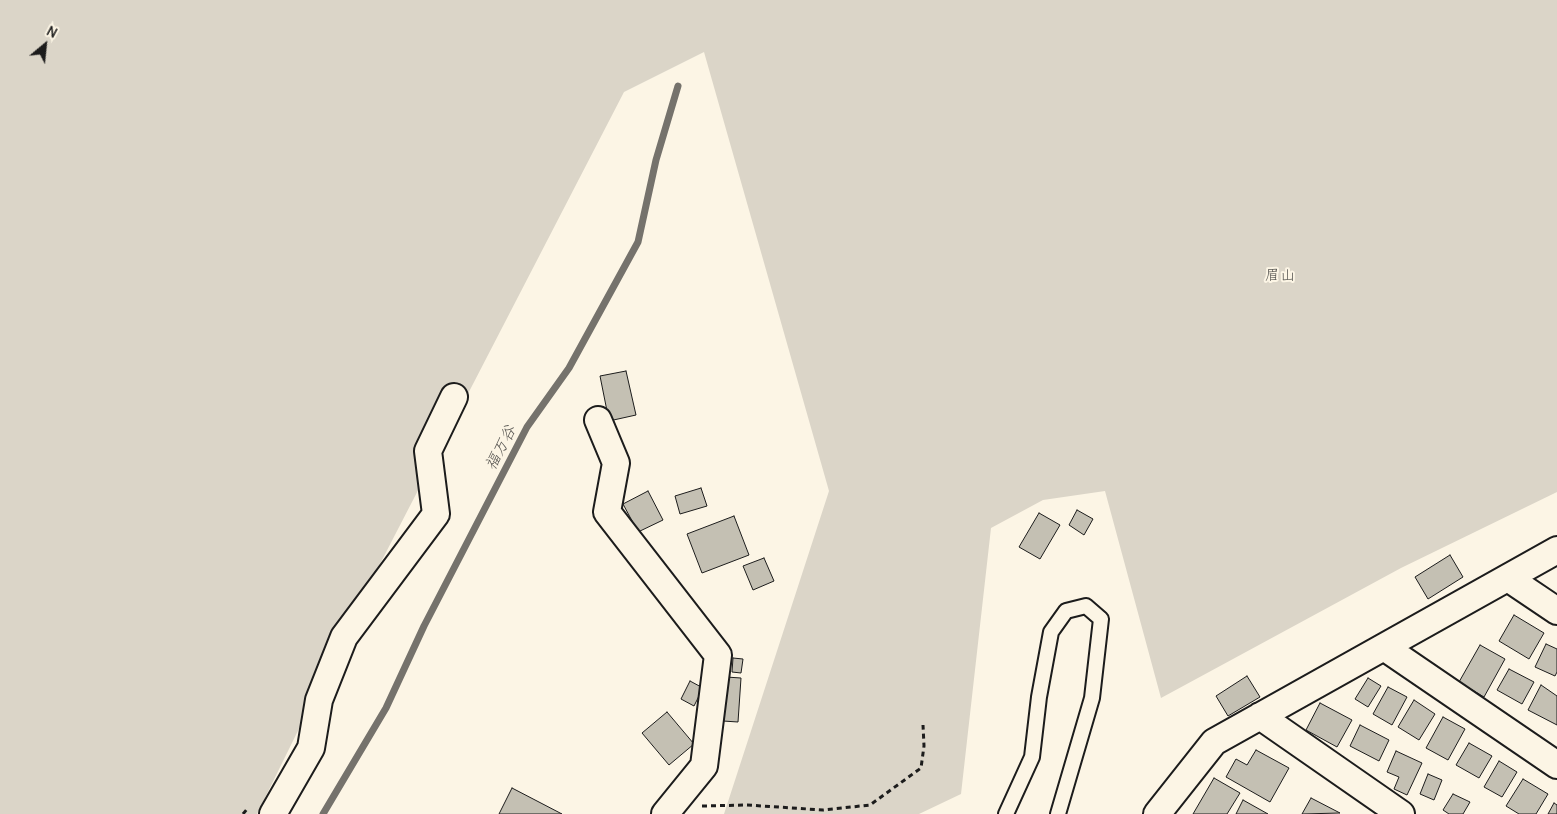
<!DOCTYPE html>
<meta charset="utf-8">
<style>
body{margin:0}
#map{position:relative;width:1557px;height:814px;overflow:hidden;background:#fcf5e5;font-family:Delius,sans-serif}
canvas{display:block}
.north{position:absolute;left:20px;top:20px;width:50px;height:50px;-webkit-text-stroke:4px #fcf5e5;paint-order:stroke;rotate:28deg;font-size:14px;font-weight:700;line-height:20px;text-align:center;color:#1c1c1c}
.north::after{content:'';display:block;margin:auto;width:18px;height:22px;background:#1c1c1c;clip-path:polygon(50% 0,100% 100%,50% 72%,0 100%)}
</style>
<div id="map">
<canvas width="1557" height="814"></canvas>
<div class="north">N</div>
</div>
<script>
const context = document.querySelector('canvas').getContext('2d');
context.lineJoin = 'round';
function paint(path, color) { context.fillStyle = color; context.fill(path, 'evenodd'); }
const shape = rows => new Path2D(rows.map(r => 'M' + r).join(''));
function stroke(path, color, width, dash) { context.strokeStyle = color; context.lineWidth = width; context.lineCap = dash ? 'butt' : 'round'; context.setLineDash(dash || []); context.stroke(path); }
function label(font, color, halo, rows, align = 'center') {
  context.font = font + ' Delius,"Klee One",sans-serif'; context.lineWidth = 4; context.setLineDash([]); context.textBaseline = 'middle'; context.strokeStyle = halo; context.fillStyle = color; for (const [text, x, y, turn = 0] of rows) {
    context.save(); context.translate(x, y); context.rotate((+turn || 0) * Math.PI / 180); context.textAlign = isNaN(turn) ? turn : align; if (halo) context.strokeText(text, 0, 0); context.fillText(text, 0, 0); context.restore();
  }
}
const green = shape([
 [0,0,1557,0,1557,492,1401,568,1161,698,1105,491,1043,500,991,528,961,794,919,814,724,814,829,491,704,52,624,92,382,560,257,814,0,814]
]);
const stream = shape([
 [323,814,386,708,424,626,527,427,569,368,638,242,656,160,678,86]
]);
const building = shape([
 [626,371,636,415,609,421,600,376,626,371],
 [701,488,707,506,680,514,675,496,701,488],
 [648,491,663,520,638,532,623,504,648,491],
 [1077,510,1093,519,1084,535,1069,525,1077,510],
 [1039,513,1060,525,1040,559,1019,547,1039,513],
 [734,516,749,555,702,573,687,534,734,516],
 [1450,555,1463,577,1428,599,1415,577,1450,555],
 [764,558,774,581,753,590,743,566,764,558],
 [1514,615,1544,633,1529,659,1499,641,1514,615],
 [1546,644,1557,649,1557,672,1555,676,1535,667,1546,644],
 [1480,645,1505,659,1484,697,1459,682,1480,645],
 [733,658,743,659,741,673,732,672,733,658],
 [1509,669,1534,682,1522,704,1497,690,1509,669],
 [1247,676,1260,697,1228,716,1216,696,1247,676],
 [726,677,741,678,738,722,723,721,726,677],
 [1368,678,1381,686,1368,707,1355,699,1368,678],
 [690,681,703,688,694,706,681,699,690,681],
 [1541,685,1557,696,1557,725,1528,710,1541,685],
 [1388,687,1407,697,1392,725,1373,714,1388,687],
 [1414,700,1435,714,1419,740,1398,727,1414,700],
 [1320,703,1352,720,1337,747,1306,730,1320,703],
 [667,712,694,744,669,765,642,733,667,712],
 [1443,717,1465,729,1448,760,1426,748,1443,717],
 [1360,725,1389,740,1379,761,1350,746,1360,725],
 [1469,743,1492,756,1479,778,1456,765,1469,743],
 [1256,750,1289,768,1270,802,1226,777,1236,759,1247,765,1256,750],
 [1396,751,1422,763,1407,795,1394,789,1399,777,1387,772,1396,751],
 [1499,761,1517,772,1502,797,1484,787,1499,761],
 [1428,774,1442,780,1434,800,1420,794,1428,774],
 [1214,778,1240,793,1227,814,1193,814,1214,778],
 [1523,779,1548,794,1536,814,1519,814,1506,806,1523,779],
 [512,788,562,814,499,814,512,788],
 [1453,794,1470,802,1463,814,1449,814,1443,810,1453,794],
 [1311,798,1340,813,1302,814,1311,798],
 [1243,800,1268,814,1236,814,1243,800],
 [1554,803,1557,805,1557,814,1548,814,1554,803]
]);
const path = shape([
 [702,806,747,805,823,810,870,805,921,768,924,746,923,725],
 [243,814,248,808]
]);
const service = shape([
 [1006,814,1032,757,1039,697,1051,632,1066,611,1086,606,1101,619,1092,698,1058,814]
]);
const minor = shape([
 [598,420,616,463,607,512,718,655,704,766,665,814],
 [1508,578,1557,611],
 [1384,647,1557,765],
 [1260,716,1401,814],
 [273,814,311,748,319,700,344,637,436,514,428,451,454,397],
 [1157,814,1214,742,1557,550]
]);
const parkNames = [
 ["眉山",1280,276]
];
const waterNames = [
 ["福万谷",501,448,-62]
];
paint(green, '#dbd5c8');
stroke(stream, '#75726c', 7);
paint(building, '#c4c0b3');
stroke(building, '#1c1c1c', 1);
stroke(service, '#1c1c1c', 18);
stroke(minor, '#1c1c1c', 30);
stroke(path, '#1c1c1c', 3, [5, 4]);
stroke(service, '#fcf5e5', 14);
stroke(minor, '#fcf5e5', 26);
label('15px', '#555450', '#fcf5e5', parkNames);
label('italic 16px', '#575551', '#fcf5e5', waterNames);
</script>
